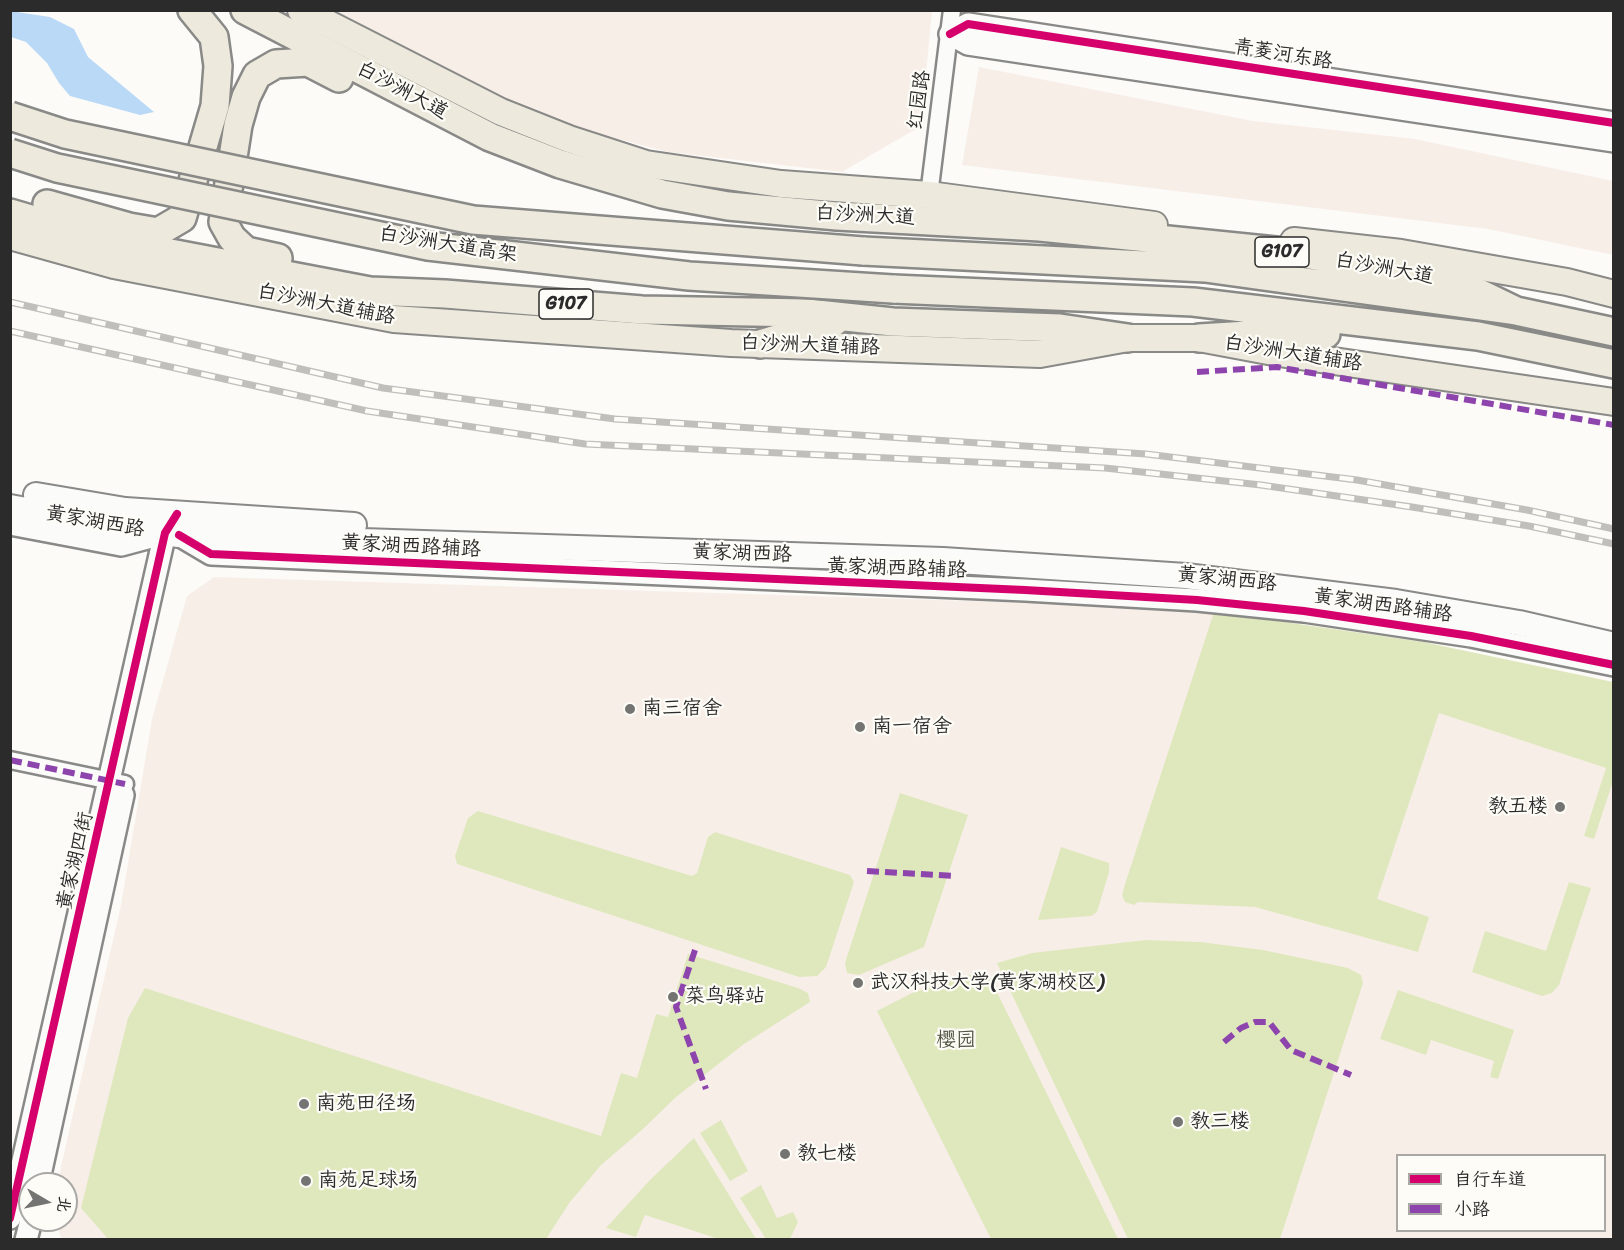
<!DOCTYPE html>
<meta charset="utf-8">
<style>
body{margin:0}
#map{position:relative;width:1624px;height:1250px;overflow:hidden;background:#fcfbf8;font-family:Sriracha,"LXGW WenKai TC",sans-serif}
canvas{display:block}
.frame{position:absolute;inset:0;border:12px solid #2b2b2b;pointer-events:none}
.legend{position:absolute;left:1396px;top:1154px;width:210px;height:78px;box-sizing:border-box;background:#fdfcf7;border:2px solid #a9a8a5;margin:0;padding:8px 10px;list-style:none;font-size:18px;color:#2b2b2b}
.legend li{display:flex;align-items:center;gap:12px;height:30px}
.legend b{width:30px;border:2px solid #a9a8a5}
.north{position:absolute;left:18px;top:1172px;width:60px;height:60px;box-sizing:border-box;background:#fdfcf7;border:2px solid #a9a8a5;border-radius:50%;rotate:99deg;font-size:16px;font-weight:700;line-height:24px;text-align:center;color:#2b2b2b}
.north::after{content:'';display:block;margin:auto;width:21px;height:27px;background:#747473;clip-path:polygon(50% 0,100% 100%,50% 72%,0 100%)}
</style>
<div id="map">
<canvas width="1624" height="1250"></canvas>
<div class="frame"></div>
<ul class="legend">
<li><b style="height:8px;background:#d6006c"></b>自行车道</li>
<li><b style="height:8px;background:#8e44ad"></b>小路</li>
</ul>
<div class="north">北</div>
</div>
<script>
const context = document.querySelector('canvas').getContext('2d');
context.lineJoin = 'round';
function paint(path, color) { context.fillStyle = color; context.fill(path, 'evenodd'); }
const shape = rows => new Path2D(rows.map(r => 'M' + r).join(''));
function stroke(path, color, width, dash) { context.strokeStyle = color; context.lineWidth = width; context.lineCap = dash ? 'butt' : 'round'; context.setLineDash(dash || []); context.stroke(path); }
function label(font, color, halo, rows, align = 'center') {
  context.font = font + ' Sriracha,"LXGW WenKai TC",sans-serif'; context.lineWidth = 4.5; context.setLineDash([]); context.textBaseline = 'middle'; context.strokeStyle = halo; context.fillStyle = color; for (const [text, x, y, turn = 0] of rows) {
    context.save(); context.translate(x, y); context.rotate((+turn || 0) * Math.PI / 180); context.textAlign = isNaN(turn) ? turn : align; if (halo) context.strokeText(text, 0, 0); context.fillText(text, 0, 0); context.restore();
  }
}
const built = shape([
 [330,11,932,11,921,126,842,172,668,152,550,121],
 [979,67,1253,121,1415,139,1613,181,1613,255,1488,229,962,165],
 [214,577,1190,608,1423,642,1613,682,1613,1239,62,1240,56,1224,56,1220,66,1220,66,1184,59,1184,61,1166,121,905,152,719,187,596],
 [1398,1156,1604,1156,1604,1230,1398,1230]
]);
const green = shape([
 [1214,612,1423,642,1613,682,1613,781,1594,839,1584,836,1606,768,1439,713,1377,899,1429,917,1418,952,1255,907,1138,902,1134,905,1125,902,1122,895,1125,884],
 [900,793,968,815,924,947,859,975,847,973,845,963],
 [478,811,692,876,697,873,708,837,715,832,850,875,854,882,826,967,817,976,799,977,457,864,455,856,468,818],
 [1061,847,1109,863,1109,872,1097,912,1091,916,1038,920],
 [1569,882,1591,888,1559,985,1552,993,1542,996,1472,972,1485,931,1546,951],
 [1146,940,1200,942,1263,950,1348,968,1361,975,1363,983,1280,1239,1128,1239,997,963,1032,953],
 [688,954,798,988,808,993,810,1002,744,1044,676,1097,643,1129,601,1165,570,1202,546,1239,108,1239,81,1208,128,1018,145,988,601,1136,621,1073,637,1078,656,1014,668,1017],
 [986,970,1021,1041,1118,1239,991,1239,877,1011,912,993],
 [1398,990,1514,1030,1498,1079,1490,1077,1494,1061,1431,1040,1426,1055,1380,1039],
 [721,1120,748,1171,730,1181,700,1133],
 [694,1138,756,1239,719,1239,645,1215,636,1237,606,1228,650,1180],
 [761,1185,777,1218,793,1212,798,1222,790,1239,766,1239,740,1198]
]);
const water = shape([
 [10,11,50,17,74,29,88,57,154,112,140,115,70,96,59,83,47,63,26,42,11,37]
]);
const minor = shape([
 [929,195,952,10],
 [10,760,125,784]
]);
const tertiary = shape([
 [950,34,968,24,1614,123],
 [950,34,968,44,1614,141],
 [10,524,121,545,162,534],
 [179,535,211,554,1025,590,1197,600,1304,611,1471,636,1614,665],
 [38,1184,123,795],
 [10,1218,165,533,172,521],
 [26,1240,31,1220]
]);
const secondary = shape([
 [36,495,125,510,354,525],
 [10,507,123,528,179,535,943,560,1186,576,1396,602,1519,623,1614,645]
]);
const primary = shape([
 [301,10,501,112,569,139,646,164,781,184,929,195,1154,225],
 [10,236,114,265,394,319,731,343,1040,354,1128,338,1199,338,1279,353,1614,402],
 [1294,241,1401,253,1567,282,1614,294]
]);
const trunk = shape([
 [245,10,490,137,560,164,662,194,728,206,837,216,1040,227,1305,254,1454,281,1516,311],
 [47,204,129,227,158,232,182,218,215,106,218,66,214,37,192,10],
 [10,213,102,240,370,291,445,294,642,310,807,313,893,322,1060,328,1128,338],
 [863,251,1205,268,1516,311,1614,332],
 [278,258,246,251,232,238,223,222,238,125,246,97,257,75,276,64,308,62,339,78],
 [893,289,1193,302,1478,336,1614,364],
 [1199,338,1298,332,1326,334],
 [760,344,834,322]
]);
const rail = shape([
 [10,302,383,388,615,419,1146,454,1357,480,1527,510,1614,529],
 [10,331,367,411,585,444,1105,468,1261,485,1412,507,1529,526,1614,544]
]);
const trunkBridge = shape([
 [10,116,65,134,473,220,863,251],
 [10,153,57,168,428,246,689,276,893,289]
]);
const quiet = shape([
 [1197,372,1277,367,1614,425],
 [10,760,125,784],
 [867,871,956,876],
 [695,950,676,1007,706,1089],
 [1224,1042,1241,1028,1255,1022,1269,1022,1291,1050,1351,1075]
]);
const cycleway = shape([
 [950,34,968,24,1614,123],
 [179,535,211,554,1025,590,1197,600,1304,611,1471,636,1614,665],
 [10,1218,165,533,177,514]
]);
const markers = [
 [630,709,6,"#747473"],
 [860,727,6,"#747473"],
 [1560,807,6,"#747473"],
 [858,983,6,"#747473"],
 [673,997,6,"#747473"],
 [304,1104,6,"#747473"],
 [1178,1122,6,"#747473"],
 [785,1154,6,"#747473"],
 [306,1181,6,"#747473"]
];
const shields = [
 [1282,252,54],
 [566,304,54]
];
const shieldNames = [
 ["G107",1282,252],
 ["G107",566,304]
];
const streetNames = [
 ["青菱河东路",1283,55,9],
 ["白沙洲大道",402,91,28],
 ["红园路",920,100,-82],
 ["白沙洲大道",865,216,3],
 ["白沙洲大道高架",448,245,9],
 ["白沙洲大道",1384,269,10],
 ["白沙洲大道辅路",326,305,11],
 ["白沙洲大道辅路",810,346,2],
 ["白沙洲大道辅路",1293,354,9],
 ["黄家湖西路",95,522,10],
 ["黄家湖西路辅路",411,547,3],
 ["黄家湖西路",742,554,2],
 ["黄家湖西路辅路",897,569,2],
 ["黄家湖西路",1227,580,6],
 ["黄家湖西路辅路",1383,606,8],
 ["黄家湖四街",76,861,-77]
];
const poiNames = [
 ["南三宿舍",642,709],
 ["南一宿舍",872,727],
 ["教五楼",1548,807,"right"],
 ["武汉科技大学(黄家湖校区)",870,983],
 ["菜鸟驿站",685,997],
 ["南苑田径场",316,1104],
 ["教三楼",1190,1122],
 ["教七楼",797,1154],
 ["南苑足球场",318,1181]
];
const parkNames = [
 ["樱园",956,1041]
];
paint(built, '#f8eee8');
paint(green, '#dfe8bd');
paint(water, '#b9d9f7');
stroke(minor, '#898987', 21);
stroke(tertiary, '#898987', 26);
stroke(secondary, '#898987', 28);
stroke(primary, '#898987', 30);
stroke(trunk, '#898987', 32);
stroke(minor, '#fbfbf9', 16);
stroke(tertiary, '#fbfbf9', 21);
stroke(secondary, '#fbfbf9', 24);
stroke(primary, '#edeadd', 26);
stroke(trunk, '#edeadd', 27);
stroke(rail, '#c0bfbc', 7);
stroke(rail, '#fdfcf7', 4.5, [14]);
stroke(trunkBridge, '#898987', 32, []);
stroke(trunkBridge, '#edeadd', 27);
stroke(quiet, '#8e44ad', 6, [12, 6]);
stroke(cycleway, '#d6006c', 8);
for (const [x, y, r, color] of markers) { const dot = new Path2D(); dot.arc(x, y, r, 0, 2 * Math.PI); context.fillStyle = color; context.fill(dot); stroke(dot, '#fdfcf7', 2); }
for (const [x, y, w] of shields) { const box = new Path2D(); box.roundRect(x - w / 2, y - 15, w, 30, 4.5); context.fillStyle = '#fdfcf7'; context.fill(box); stroke(box, '#2b2b2b', 1.5); }
label('bold 18px', '#2b2b2b', null, shieldNames);
label('20px', '#2b2b2b', '#fdfcf7', streetNames);
label('20px', '#2b2b2b', '#fdfcf7', poiNames, 'left');
label('20px', '#525643', '#fdfcf7', parkNames);
</script>
